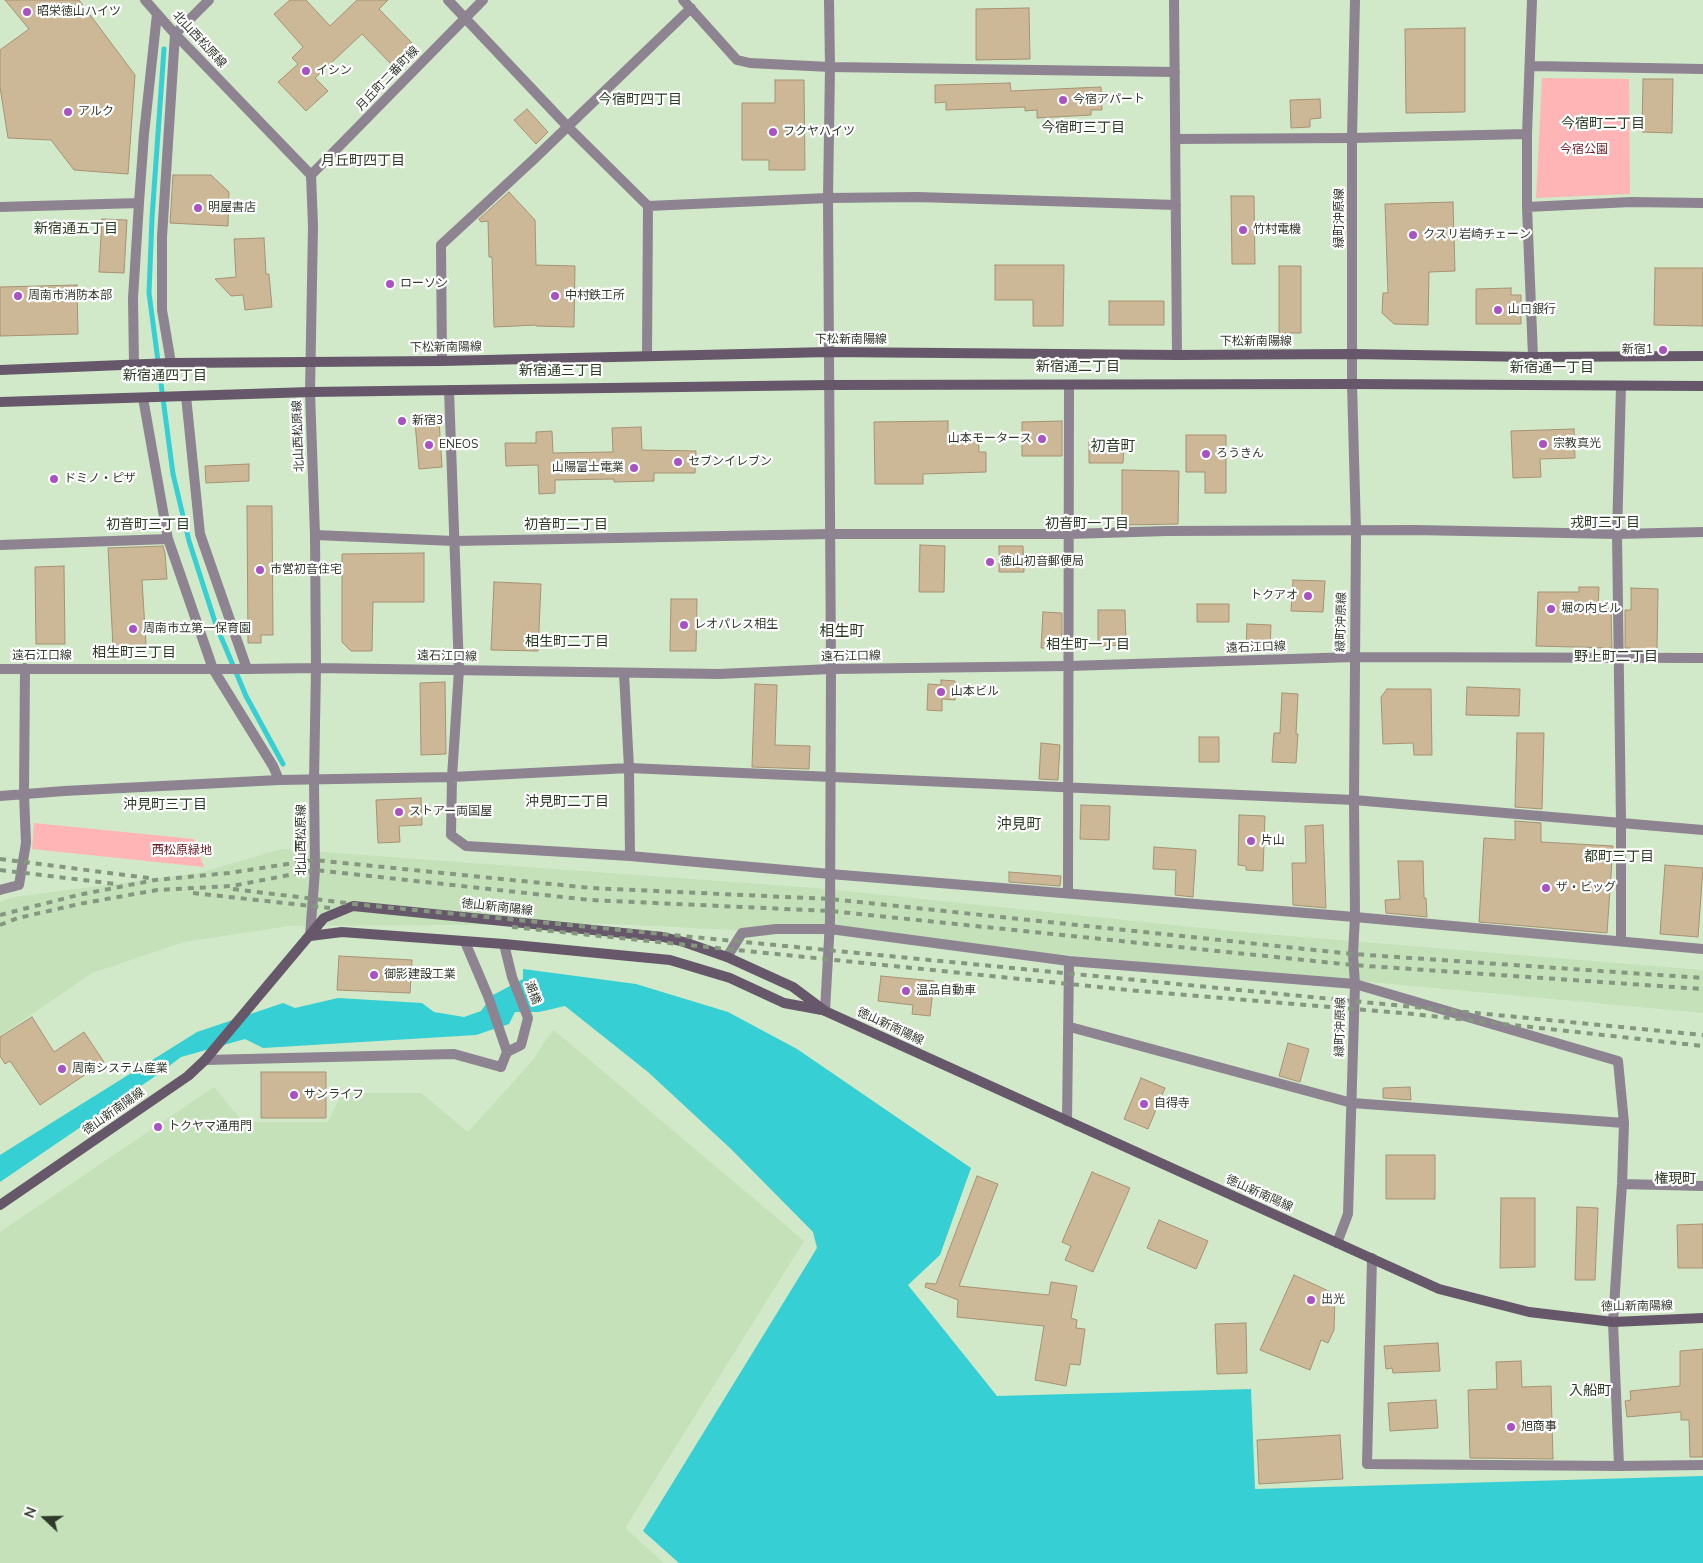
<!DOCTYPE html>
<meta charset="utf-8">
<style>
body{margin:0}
#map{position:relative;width:1703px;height:1563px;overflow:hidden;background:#d1e9c8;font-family:"Nunito Sans",sans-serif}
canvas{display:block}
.north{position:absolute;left:20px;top:1493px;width:50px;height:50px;-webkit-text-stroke:4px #fff;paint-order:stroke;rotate:291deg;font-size:14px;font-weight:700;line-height:20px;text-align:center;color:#30392c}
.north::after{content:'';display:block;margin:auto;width:18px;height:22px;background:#30392c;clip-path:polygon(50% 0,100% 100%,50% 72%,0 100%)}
</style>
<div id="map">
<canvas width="1703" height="1563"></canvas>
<div class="north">N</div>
</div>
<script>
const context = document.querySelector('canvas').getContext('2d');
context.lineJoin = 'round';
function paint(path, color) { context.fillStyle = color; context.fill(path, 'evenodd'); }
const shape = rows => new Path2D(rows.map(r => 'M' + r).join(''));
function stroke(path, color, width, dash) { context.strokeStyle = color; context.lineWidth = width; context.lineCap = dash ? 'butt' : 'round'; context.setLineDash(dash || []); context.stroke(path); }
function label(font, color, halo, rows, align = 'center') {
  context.font = font + ' "Nunito Sans","Noto Sans JP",sans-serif'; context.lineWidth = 4.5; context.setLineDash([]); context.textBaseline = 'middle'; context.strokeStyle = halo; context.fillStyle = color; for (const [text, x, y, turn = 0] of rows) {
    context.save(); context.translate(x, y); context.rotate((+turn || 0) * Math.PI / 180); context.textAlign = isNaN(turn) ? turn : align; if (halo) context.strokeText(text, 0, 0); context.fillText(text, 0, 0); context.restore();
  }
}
const built = shape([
 [281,849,816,888,1241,932,1703,970,1703,1013,1316,977,853,936,612,924,289,926,184,942,92,973,0,1036,0,902,14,897,199,873],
 [554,1030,804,1241,625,1528,664,1563,0,1563,0,1232,214,1087,243,1122,328,1122,342,1093,421,1093,468,1132,533,1060,547,1038]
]);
const green = shape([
 [1542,78,1629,79,1630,194,1536,198],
 [34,823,194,839,204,867,32,849]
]);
const water = shape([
 [523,969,636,984,728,1012,797,1049,971,1168,940,1255,908,1285,997,1396,1251,1389,1255,1489,1703,1476,1703,1563,679,1563,643,1531,817,1248,813,1232,731,1149,648,1072,565,1006,539,1012,515,1012,509,1024,476,1035,263,1048,245,1039,181,1057,160,1073,0,1182,0,1155,197,1032,283,1003,295,1008,338,998,422,1003,434,1012,464,1017,481,1011,493,995,523,979]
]);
const stream = shape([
 [164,49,152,218,149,293,173,474,189,541,216,625,246,696,283,764]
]);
const building = shape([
 [5,0,79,0,135,75,128,174,74,170,51,140,8,138,0,87,0,50,29,29,5,0],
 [290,0,306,0,330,26,357,0,388,0,379,9,412,43,391,64,362,34,315,78,328,91,306,111,278,82,298,64,292,58,303,47,274,14,290,0],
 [1029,8,1030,59,976,60,976,9,1029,8],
 [1465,28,1465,112,1406,113,1405,29,1465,28],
 [1643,79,1673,79,1672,133,1642,132,1643,79],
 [775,80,804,80,805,170,769,170,769,160,742,160,742,103,775,103,775,80],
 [1010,83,1011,91,1101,87,1102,110,1091,110,1091,115,1037,118,1037,110,1025,111,1025,107,946,110,946,102,935,103,935,85,1010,83],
 [1320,99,1321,118,1310,119,1310,127,1291,128,1290,100,1320,99],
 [527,109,548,132,536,144,514,120,527,109],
 [173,175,211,175,229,192,228,226,170,223,173,175],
 [509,192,535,220,536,265,575,266,574,327,536,326,536,325,494,327,492,257,489,257,488,221,481,222,479,219,509,192],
 [1231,196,1254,196,1255,264,1232,264,1231,196],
 [1453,202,1455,271,1429,272,1428,325,1394,324,1382,313,1383,293,1388,293,1385,204,1453,202],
 [102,219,127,220,124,273,99,272,102,219],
 [264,238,266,274,269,274,272,307,245,310,243,295,231,296,215,279,236,277,234,239,264,238],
 [995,265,1064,265,1063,326,1033,326,1033,300,995,300,995,265],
 [1279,266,1301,266,1301,333,1279,333,1279,266],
 [1655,268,1703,268,1703,326,1654,325,1655,268],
 [77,285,78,334,0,336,0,287,77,285],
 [1511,288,1511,295,1521,295,1521,324,1476,324,1476,289,1511,288],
 [1109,301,1164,301,1164,325,1109,325,1109,301],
 [439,420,442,467,419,469,415,422,439,420],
 [948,421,948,436,978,435,979,452,986,452,986,472,923,474,923,484,875,484,874,422,948,421],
 [1062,421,1062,456,1022,456,1022,422,1062,421],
 [641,427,642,450,696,451,695,473,654,473,654,481,614,482,614,479,555,480,555,493,539,494,538,465,506,466,505,443,536,443,536,432,552,431,553,453,613,452,612,428,641,427],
 [1574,429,1575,458,1540,459,1541,477,1513,478,1511,431,1574,429],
 [1186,435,1226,435,1226,493,1205,493,1205,472,1186,472,1186,435],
 [1089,442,1124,443,1123,463,1089,463,1089,442],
 [249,464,249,481,206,483,205,466,249,464],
 [1122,470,1179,471,1178,524,1122,525,1122,470],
 [247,506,272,506,273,635,261,635,261,643,248,643,247,506],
 [920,545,945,546,944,592,919,592,920,545],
 [163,546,165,553,167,579,142,580,146,645,113,647,108,548,163,546],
 [999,546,1023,546,1024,572,999,572,999,546],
 [424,553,424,602,373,602,372,651,351,651,342,642,342,554,424,553],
 [64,566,65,644,36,644,35,567,64,566],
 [1293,580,1325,581,1323,612,1291,611,1293,580],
 [494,582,541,584,538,651,491,650,494,582],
 [1579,587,1599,587,1598,609,1611,609,1612,648,1536,646,1538,592,1579,592,1579,587],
 [1631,588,1658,589,1657,651,1630,651,1630,648,1625,648,1625,610,1631,610,1631,588],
 [671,599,697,599,696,651,670,651,671,599],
 [1197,604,1229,604,1229,622,1197,622,1197,604],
 [1098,610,1125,610,1126,645,1098,646,1098,610],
 [1043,612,1062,613,1062,648,1041,648,1043,612],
 [1247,624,1271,625,1270,649,1246,648,1247,624],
 [941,680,955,681,955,700,942,699,942,711,927,710,928,684,941,685,941,680],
 [445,682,446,754,421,755,420,683,445,682],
 [755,684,777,685,775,745,810,746,809,769,752,767,755,684],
 [1467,687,1520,689,1519,716,1466,715,1467,687],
 [1387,689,1431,689,1432,755,1414,755,1413,743,1383,744,1381,697,1387,689],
 [1282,693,1298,694,1296,734,1298,734,1296,763,1272,762,1274,733,1280,733,1282,693],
 [1517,733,1544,733,1542,809,1515,807,1517,733],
 [1199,737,1219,737,1219,762,1199,762,1199,737],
 [1041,743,1060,745,1058,780,1039,779,1041,743],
 [421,798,422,825,399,826,400,842,378,843,376,800,421,798],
 [1081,805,1110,806,1109,840,1080,839,1081,805],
 [1239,815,1265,816,1263,871,1246,870,1246,866,1238,865,1239,815],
 [1515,821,1541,823,1541,842,1613,846,1607,933,1479,922,1484,838,1515,840,1515,821],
 [1323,825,1326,908,1293,905,1292,863,1306,863,1305,826,1323,825],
 [1154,847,1196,850,1193,897,1175,895,1176,870,1153,869,1154,847],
 [1398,861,1423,861,1424,898,1426,898,1427,917,1386,913,1385,900,1400,899,1398,861],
 [1665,865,1703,868,1698,937,1660,934,1665,865],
 [1009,872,1061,876,1060,886,1009,882,1009,872],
 [339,956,412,960,410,993,337,990,339,956],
 [881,976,934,981,930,1016,912,1014,913,1005,878,1001,881,976],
 [32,1017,54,1052,84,1032,104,1062,40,1105,10,1061,5,1064,0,1056,0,1037,32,1017],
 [1288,1043,1309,1049,1300,1082,1279,1076,1288,1043],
 [261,1072,326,1072,326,1118,261,1118,261,1072],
 [1141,1078,1165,1088,1148,1129,1124,1119,1141,1078],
 [1410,1087,1411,1100,1383,1098,1383,1088,1410,1087],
 [1386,1155,1435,1155,1435,1199,1386,1199,1386,1155],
 [1092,1172,1130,1188,1093,1272,1065,1260,1071,1246,1062,1242,1092,1172],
 [977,1176,998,1184,959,1286,1049,1295,1051,1282,1077,1286,1071,1318,1077,1320,1076,1328,1085,1329,1080,1365,1070,1364,1066,1386,1035,1380,1044,1326,957,1317,958,1300,925,1287,926,1283,936,1284,977,1176],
 [1501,1198,1535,1198,1535,1267,1500,1268,1501,1198],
 [1577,1207,1598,1208,1595,1280,1575,1280,1577,1207],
 [1159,1220,1208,1241,1196,1269,1147,1248,1159,1220],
 [1703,1224,1703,1268,1678,1268,1677,1225,1703,1224],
 [1294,1275,1335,1294,1334,1330,1328,1343,1321,1340,1310,1370,1260,1350,1294,1275],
 [1246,1323,1247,1373,1217,1374,1215,1324,1246,1323],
 [1438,1343,1440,1371,1393,1373,1392,1368,1386,1369,1384,1346,1438,1343],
 [1703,1349,1703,1457,1690,1457,1689,1420,1681,1420,1681,1412,1627,1417,1625,1401,1631,1400,1630,1391,1680,1386,1680,1351,1703,1349],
 [1521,1361,1522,1387,1551,1386,1553,1459,1470,1458,1468,1390,1497,1389,1496,1362,1521,1361],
 [1436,1400,1438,1428,1390,1431,1388,1403,1436,1400],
 [1340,1435,1343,1479,1259,1484,1257,1440,1340,1435]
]);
const minor = shape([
 [448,0,568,127,648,206,647,356],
 [683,0,737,60,750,63,830,67,1175,72],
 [1174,0,1177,355],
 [1532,0,1527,134,1527,207,1533,357],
 [1531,66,1703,69],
 [1175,139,1352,138,1527,134],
 [648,206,828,198,917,197,1176,205],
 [0,207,139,203],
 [1527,207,1631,202,1703,203],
 [442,361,441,245,533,160,691,8],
 [171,363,162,310,162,237,175,34,209,0],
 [134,364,133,298,139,203,144,134,157,14],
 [1621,386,1617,534,1621,822,1621,941],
 [449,390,459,670,452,777,451,835,466,846,630,856,830,874,1355,917,1703,949],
 [186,396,200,534,247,669],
 [143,398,168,539,213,669,273,766,279,780],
 [315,535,454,541,830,534,1069,534,1167,531,1415,530,1617,534,1703,532],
 [0,545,168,539],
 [624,673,629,768,630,856],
 [0,796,64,791,279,780,452,777,629,768,1354,800,1703,830],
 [0,890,19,885,26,843,24,794,25,668],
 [1068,893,1069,386],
 [465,942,488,996,507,1052,501,1067],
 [504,944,512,977,528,1018,521,1045,507,1052],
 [727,957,742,933,776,929,830,929,1069,961,1355,984,1618,1061,1624,1123,1622,1184,1613,1322,1619,1466],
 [1070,1027,1352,1103,1624,1123],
 [1067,1121,1069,961],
 [1622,1184,1703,1186],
 [1372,1258,1367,1464,1619,1466,1703,1465]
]);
const tertiary = shape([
 [145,0,175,34,311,175,313,226,310,392,315,535,316,668,314,781,315,870,310,936],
 [311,175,483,0],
 [0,669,247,669,316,668,719,674,831,669,1069,666,1354,657,1703,658],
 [825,1011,830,921,831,669,828,198,830,67,829,0],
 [205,1060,454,1054,501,1067],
 [1337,1243,1348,1214,1355,984,1353,954,1355,917,1354,800,1356,531,1352,384,1352,138,1355,0]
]);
const secondary = shape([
 [0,370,171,363,442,361,829,352,1177,355,1353,354,1533,357,1703,356],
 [0,402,310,392,829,385,1352,384,1703,386],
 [310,936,342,932,504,944,670,960,730,978,784,1003,822,1010],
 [0,1205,188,1076,205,1060,324,918,353,906,663,937,684,942,727,957,793,987,825,1011,1439,1289,1529,1312,1613,1322,1703,1318]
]);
const rail = shape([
 [0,859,149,878],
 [0,870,116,884],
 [233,889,363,905,1703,1035],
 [193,893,330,908],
 [0,915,78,895,155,880,229,873,314,860,591,888,830,899,1353,954,1703,978],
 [0,925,18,918,79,904,157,890,232,886,315,870,590,900,830,911,1353,965,1703,989],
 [512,927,1128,990,1413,1014,1703,1046]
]);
const markers = [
 [27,12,5,"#a853c1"],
 [306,71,5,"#a853c1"],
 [1063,100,5,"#a853c1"],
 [68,112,5,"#a853c1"],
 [773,132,5,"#a853c1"],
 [198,208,5,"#a853c1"],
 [1243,230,5,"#a853c1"],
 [1413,235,5,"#a853c1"],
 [390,284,5,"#a853c1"],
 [18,296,5,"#a853c1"],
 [555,296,5,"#a853c1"],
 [1498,310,5,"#a853c1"],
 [1663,350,5,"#a853c1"],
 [402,421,5,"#a853c1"],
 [1042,439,5,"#a853c1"],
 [1543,444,5,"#a853c1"],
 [429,445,5,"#a853c1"],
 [1206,454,5,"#a853c1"],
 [678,462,5,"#a853c1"],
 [634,468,5,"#a853c1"],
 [54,479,5,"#a853c1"],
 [990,562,5,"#a853c1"],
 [260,570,5,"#a853c1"],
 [1308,596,5,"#a853c1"],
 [1551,609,5,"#a853c1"],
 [684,625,5,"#a853c1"],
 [133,629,5,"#a853c1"],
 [941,692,5,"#a853c1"],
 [399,812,5,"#a853c1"],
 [1251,841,5,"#a853c1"],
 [1546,888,5,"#a853c1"],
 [374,975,5,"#a853c1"],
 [906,991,5,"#a853c1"],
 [62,1069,5,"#a853c1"],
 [294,1095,5,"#a853c1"],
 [1144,1104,5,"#a853c1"],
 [158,1127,5,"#a853c1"],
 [1311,1300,5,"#a853c1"],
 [1511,1427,5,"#a853c1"]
];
const poiNames = [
 ["昭栄徳山ハイツ",37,12],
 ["イシン",316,71],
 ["今宿アパート",1073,100],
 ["アルク",78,112],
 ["フクヤハイツ",783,132],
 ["明屋書店",208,208],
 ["竹村電機",1253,230],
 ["クスリ岩崎チェーン",1423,235],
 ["ローソン",400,284],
 ["周南市消防本部",28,296],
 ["中村鉄工所",565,296],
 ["山口銀行",1508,310],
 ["新宿1",1653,350,"right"],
 ["新宿3",412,421],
 ["山本モータース",1032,439,"right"],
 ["宗教真光",1553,444],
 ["ENEOS",439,445],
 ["ろうきん",1216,454],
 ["セブンイレブン",688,462],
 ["山陽富士電業",624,468,"right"],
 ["ドミノ・ピザ",64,479],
 ["徳山初音郵便局",1000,562],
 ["市営初音住宅",270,570],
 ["トクアオ",1298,596,"right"],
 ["堀の内ビル",1561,609],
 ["レオパレス相生",694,625],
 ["周南市立第一保育園",143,629],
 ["山本ビル",951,692],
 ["ストアー両国屋",409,812],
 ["片山",1261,841],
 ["ザ・ビッグ",1556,888],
 ["御影建設工業",384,975],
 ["温品自動車",916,991],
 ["周南システム産業",72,1069],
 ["サンライフ",304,1095],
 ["自得寺",1154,1104],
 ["トクヤマ通用門",168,1127],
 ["出光",1321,1300],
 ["旭商事",1521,1427]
];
const streetNames = [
 ["北山西松原線",199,40,47],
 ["月丘町二番町線",388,79,-46],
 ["緑町沖原線",1340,218,-90],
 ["下松新南陽線",851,340],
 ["下松新南陽線",1256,342],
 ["下松新南陽線",446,348,-1],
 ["北山西松原線",299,436,-92],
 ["緑町沖原線",1342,622,-89],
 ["遠石江口線",1256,648,-2],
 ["遠石江口線",42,656],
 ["遠石江口線",447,657,1],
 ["遠石江口線",851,657,-1],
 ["北山西松原線",302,840,-90],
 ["徳山新南陽線",497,908,6],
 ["潮橋",532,993,69],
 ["徳山新南陽線",890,1027,25],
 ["緑町沖原線",1341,1027,-89],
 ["徳山新南陽線",114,1112,-35],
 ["徳山新南陽線",1259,1194,24],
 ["徳山新南陽線",1637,1307,-1]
];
const parkNames = [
 ["今宿公園",1584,150],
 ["西松原緑地",182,851]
];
const neighbourhoodNames = [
 ["今宿町四丁目",640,101],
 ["今宿町二丁目",1603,125],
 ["今宿町三丁目",1083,129],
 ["月丘町四丁目",363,162],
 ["新宿通五丁目",76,230],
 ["新宿通二丁目",1078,368],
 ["新宿通一丁目",1552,369],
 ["新宿通三丁目",561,372],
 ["新宿通四丁目",165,377],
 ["戎町三丁目",1605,524],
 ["初音町一丁目",1087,525],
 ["初音町三丁目",148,526],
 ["初音町二丁目",566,526],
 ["相生町二丁目",567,643],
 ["相生町一丁目",1088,646],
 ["相生町三丁目",134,654],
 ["野上町二丁目",1616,658],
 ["沖見町二丁目",567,803],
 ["沖見町三丁目",165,806],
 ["都町三丁目",1619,858],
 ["権現町",1675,1180],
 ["入船町",1590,1392]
];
const quarterNames = [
 ["初音町",1113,447],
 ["相生町",842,632],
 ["沖見町",1019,825]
];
paint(built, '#c4e1ba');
paint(green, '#ffb5b6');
paint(water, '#36cfd4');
stroke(stream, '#36cfd4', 5);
paint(building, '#ccb797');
stroke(building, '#a69273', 1);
stroke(minor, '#8d8391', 10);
stroke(tertiary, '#8d8391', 10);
stroke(secondary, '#66586a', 10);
stroke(rail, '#86977f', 4, [6, 6]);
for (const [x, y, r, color] of markers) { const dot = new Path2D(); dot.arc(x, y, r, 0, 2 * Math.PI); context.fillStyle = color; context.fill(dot); stroke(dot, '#fff', 2); }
label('12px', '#30392c', '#fff', poiNames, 'left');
label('12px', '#30392c', '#fff', streetNames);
label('12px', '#671a24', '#fff', parkNames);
label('14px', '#293c23', '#fff', neighbourhoodNames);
label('15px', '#293c23', '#fff', quarterNames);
</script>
